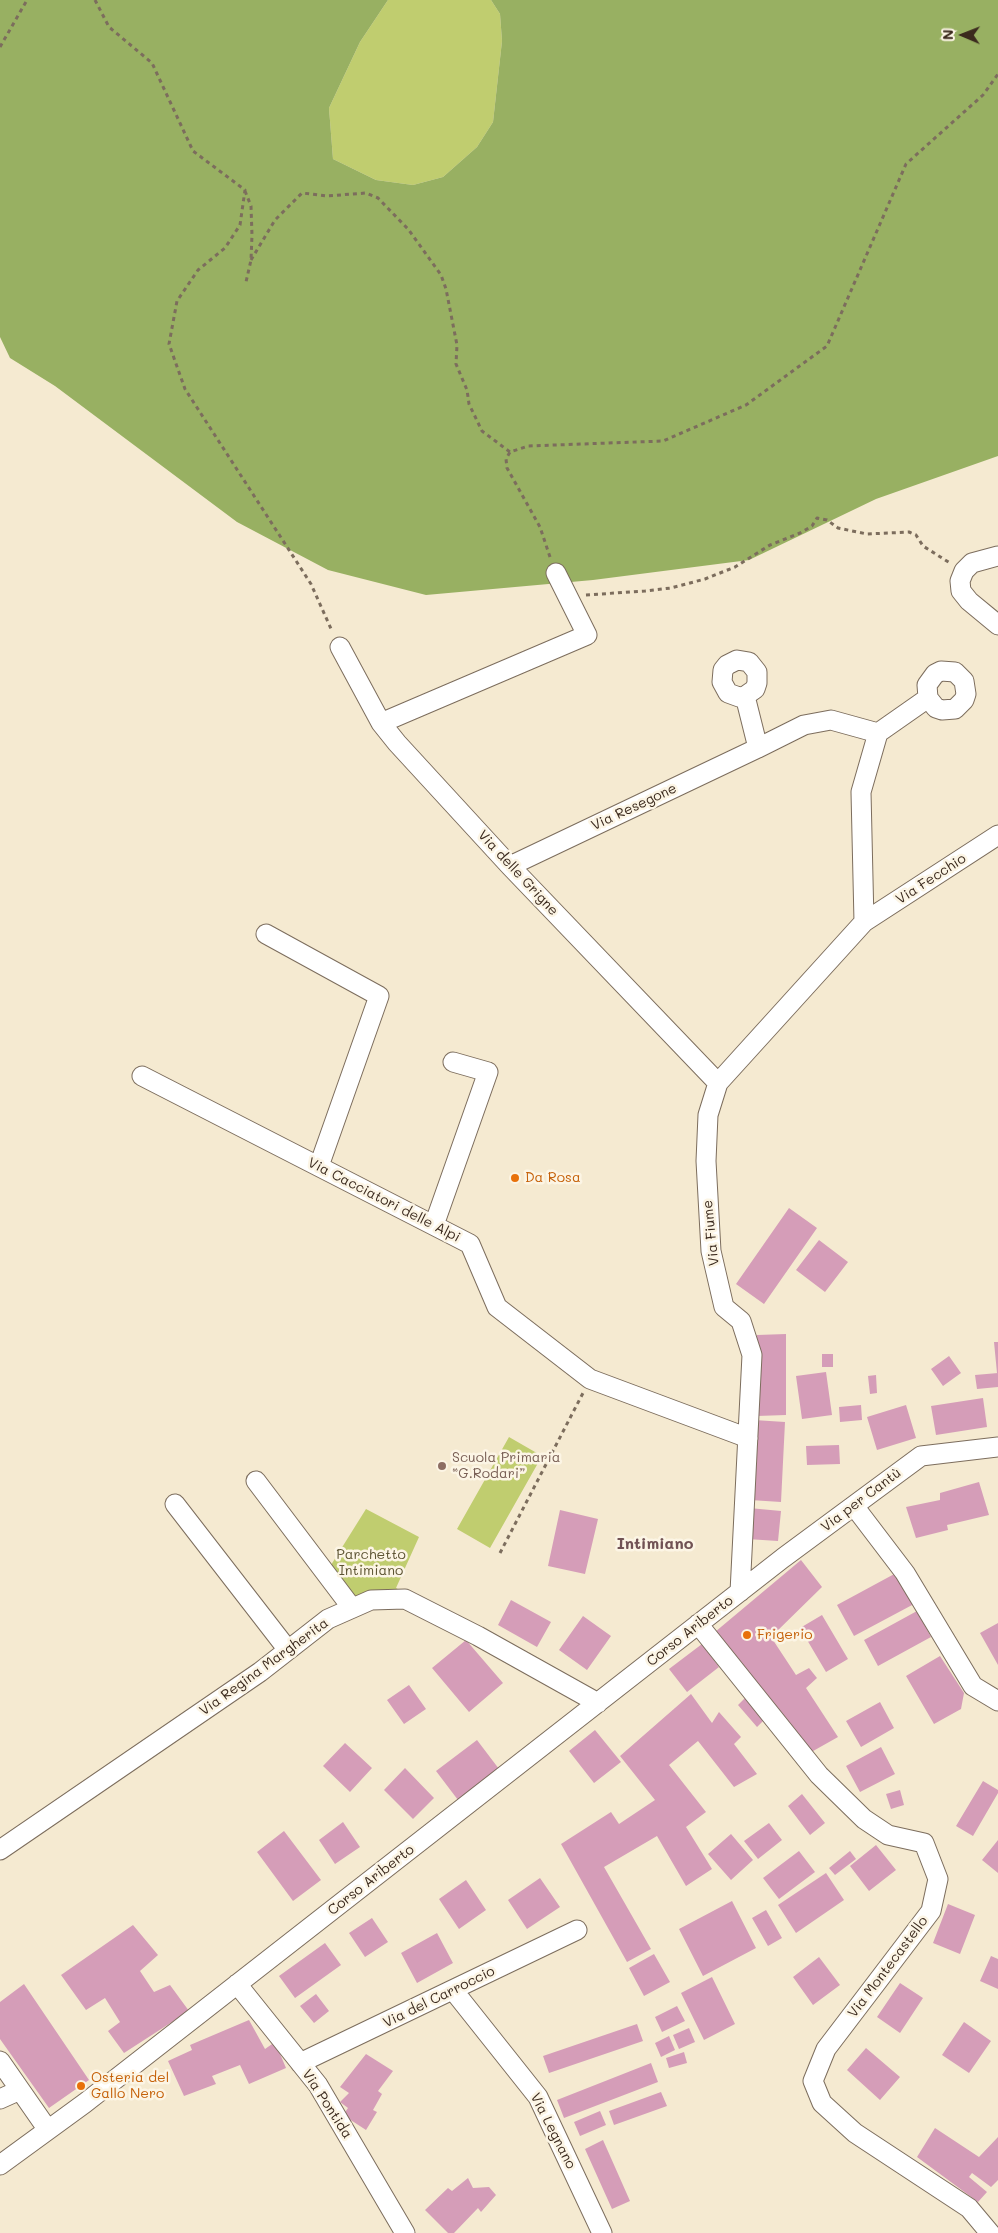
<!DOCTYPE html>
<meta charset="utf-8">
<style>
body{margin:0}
#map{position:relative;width:998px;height:2233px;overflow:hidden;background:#f5ead1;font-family:Mali,sans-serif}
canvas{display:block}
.north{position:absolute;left:938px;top:10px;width:50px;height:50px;-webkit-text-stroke:4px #fcf5e5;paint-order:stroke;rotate:271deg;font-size:14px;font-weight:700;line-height:20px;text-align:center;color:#3b2a1e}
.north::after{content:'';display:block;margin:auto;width:18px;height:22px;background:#3b2a1e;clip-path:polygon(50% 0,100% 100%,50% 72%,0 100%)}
</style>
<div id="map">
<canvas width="998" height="2233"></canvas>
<div class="north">N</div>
</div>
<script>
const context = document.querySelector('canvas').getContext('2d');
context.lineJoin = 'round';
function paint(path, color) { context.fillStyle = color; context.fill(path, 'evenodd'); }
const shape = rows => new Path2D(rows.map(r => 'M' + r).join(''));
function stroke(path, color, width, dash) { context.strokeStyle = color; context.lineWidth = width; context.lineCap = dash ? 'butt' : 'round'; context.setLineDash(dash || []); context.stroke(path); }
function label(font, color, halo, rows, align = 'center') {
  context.font = font + ' Mali,sans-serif'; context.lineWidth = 5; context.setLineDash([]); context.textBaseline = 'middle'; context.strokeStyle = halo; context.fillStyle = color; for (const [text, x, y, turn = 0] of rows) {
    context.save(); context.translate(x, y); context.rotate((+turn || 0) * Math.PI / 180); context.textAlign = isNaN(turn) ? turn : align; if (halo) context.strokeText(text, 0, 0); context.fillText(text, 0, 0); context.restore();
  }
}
const green = shape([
 [388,0,491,0,500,14,502,41,493,122,477,147,443,177,413,185,376,180,333,159,329,108,360,42],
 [509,1437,542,1456,490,1548,457,1529],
 [366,1509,419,1537,396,1588,407,1594,352,1608,326,1573]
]);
const forest = shape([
 [0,0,388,0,360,42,329,108,333,159,376,180,413,185,443,177,477,147,493,122,502,41,500,14,491,0,998,0,998,456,876,499,749,560,593,580,426,595,328,570,237,522,55,386,10,358,0,337]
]);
const building = shape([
 [789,1208,817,1228,764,1304,736,1284],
 [819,1240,848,1262,825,1292,796,1270],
 [786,1334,786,1415,757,1416,757,1335],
 [994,1342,998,1342,998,1373,997,1373],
 [822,1354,833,1354,833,1367,822,1367],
 [949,1356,961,1373,943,1386,931,1369],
 [826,1372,832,1415,802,1419,796,1376],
 [998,1373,998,1387,977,1389,975,1375],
 [876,1375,877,1393,870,1394,868,1376],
 [983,1398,987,1427,936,1435,931,1406],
 [861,1405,862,1420,840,1422,839,1407],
 [906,1405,916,1438,877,1450,867,1417],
 [754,1420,785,1422,781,1502,750,1500],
 [839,1445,840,1464,807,1465,806,1446],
 [979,1482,989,1515,947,1525,948,1530,916,1538,906,1507,940,1500,940,1493],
 [749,1508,781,1511,778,1541,747,1539],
 [560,1510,598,1519,585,1574,548,1566],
 [801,1560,822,1587,771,1637,796,1675,809,1668,817,1678,806,1688,838,1737,806,1755,715,1632],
 [898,1572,914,1604,854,1636,837,1605],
 [511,1600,551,1622,537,1647,498,1625],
 [917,1611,931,1637,878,1666,864,1640],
 [822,1615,848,1659,826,1672,800,1628],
 [583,1616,611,1636,587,1670,559,1650],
 [998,1623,998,1665,980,1633],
 [466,1640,503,1683,469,1712,432,1668],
 [702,1644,719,1667,687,1692,669,1669],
 [940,1656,964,1693,961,1709,934,1724,906,1676],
 [409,1685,426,1709,404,1724,387,1700],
 [691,1694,712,1723,719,1712,741,1737,734,1744,757,1774,734,1787,698,1741,669,1765,706,1812,686,1827,712,1869,686,1886,657,1836,604,1867,651,1949,627,1962,561,1844,611,1812,619,1824,655,1800,620,1756],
 [748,1695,767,1717,757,1727,738,1705],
 [880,1702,894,1728,861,1747,846,1721],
 [595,1730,621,1762,594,1783,569,1751],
 [477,1740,499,1769,458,1800,436,1771],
 [345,1743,372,1768,350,1792,323,1766],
 [881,1747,895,1774,860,1792,846,1766],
 [405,1768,434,1798,413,1819,384,1790],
 [983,1781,998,1790,998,1793,973,1836,956,1826],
 [900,1790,904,1805,891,1809,886,1794],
 [802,1794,825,1823,810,1835,788,1806],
 [343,1822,360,1847,335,1864,319,1840],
 [769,1823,782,1840,758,1859,744,1841],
 [284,1831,321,1880,293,1901,257,1852],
 [731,1834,753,1860,731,1880,708,1854],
 [998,1840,998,1873,982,1860],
 [876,1845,896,1870,869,1891,850,1866],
 [799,1851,815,1872,779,1899,763,1878],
 [850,1851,856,1859,835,1875,829,1868],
 [826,1873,844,1900,796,1933,778,1905],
 [540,1878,560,1907,527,1929,508,1900],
 [466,1880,486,1910,459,1929,439,1899],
 [732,1901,756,1948,703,1976,679,1929],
 [948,1904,975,1915,960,1954,933,1943],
 [766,1910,782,1938,768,1946,752,1918],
 [372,1918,388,1942,365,1957,349,1933],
 [133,1925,158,1955,140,1971,154,1992,170,1985,189,2011,124,2053,108,2031,120,2022,105,1998,86,2010,61,1975],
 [437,1933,453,1963,417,1983,401,1953],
 [325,1943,341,1965,295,1998,279,1976],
 [654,1954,670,1982,644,1996,629,1968],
 [991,1956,998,1959,998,1989,980,1981],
 [819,1957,840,1985,813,2005,793,1977],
 [712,1977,735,2024,704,2040,681,1993],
 [900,1983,923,1998,900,2033,877,2017],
 [24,1984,89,2080,49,2108,0,2039,0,2002],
 [316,1994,329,2011,314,2023,300,2006],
 [677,2006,685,2021,662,2032,655,2017],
 [249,2020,265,2049,275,2042,286,2068,249,2084,240,2065,212,2076,216,2084,184,2096,168,2061,192,2050,190,2045],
 [964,2022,991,2041,969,2073,942,2055],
 [637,2024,643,2041,549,2073,543,2056],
 [689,2028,695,2042,679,2049,673,2035],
 [669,2036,675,2050,661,2057,655,2043],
 [866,2048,900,2077,880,2100,847,2070],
 [684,2052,687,2063,669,2068,666,2058],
 [366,2054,393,2071,378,2091,382,2094,373,2110,377,2112,366,2130,343,2115,348,2108,340,2102,349,2093,340,2087],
 [651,2063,658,2082,564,2118,557,2100],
 [661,2092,667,2106,614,2125,609,2111],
 [600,2111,606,2125,580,2136,574,2122],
 [935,2128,979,2157,998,2137,998,2180,991,2187,972,2173,969,2177,987,2192,978,2202,917,2157],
 [603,2140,630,2201,612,2209,585,2149],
 [468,2178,473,2188,489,2187,496,2195,481,2212,478,2208,454,2233,448,2233,425,2210,448,2188,452,2191]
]);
const path = shape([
 [95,0,109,27,152,63,193,151,245,190,240,225,225,248,198,270,177,301,169,344,185,389,311,584,332,631],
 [0,47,27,0],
 [245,191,251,206,252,235,251,260,246,282],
 [251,260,275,220,302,193,327,196,366,193,378,198,408,229,441,275,446,289,457,345,456,364,467,390,469,404,482,431,510,452],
 [550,557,540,527,507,468,506,459,510,452,528,446,663,441,746,405,827,346,906,164,983,95,998,74],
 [586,595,645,591,671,588,705,579,735,567,770,545,800,533,812,526,817,518,827,520,838,528,867,534,909,532,916,535,923,546,950,563],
 [500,1553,583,1393]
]);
const minor = shape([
 [998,556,972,563,964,571,960,581,961,591,969,601,998,625],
 [340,647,381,723,397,743,510,866,718,1083],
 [745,696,739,697,728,693,722,682,723,670,727,665,737,660,749,662,757,672,757,683,755,689,745,696,758,748,804,725,831,720,878,733],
 [381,723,587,635,556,573],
 [510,866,758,748],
 [864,922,861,792,878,733,928,698,936,708,942,710,955,709,964,700,966,694,964,681,955,672,941,671,935,674,927,685,928,698],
 [266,934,379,996,319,1166],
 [142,1076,470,1244,497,1307,590,1379,748,1438],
 [434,1225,488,1072,453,1062],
 [256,1481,352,1608],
 [175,1504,288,1650],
 [854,1506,905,1573,973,1686,998,1701],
 [740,1592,752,1355,741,1321,724,1307,711,1251,706,1161,708,1115,718,1083,864,922,998,835],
 [698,1624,819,1775,864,1819,888,1835,924,1843,938,1879,931,1911,826,2049,813,2081,822,2103,855,2133,969,2208,990,2233],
 [0,1850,260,1672,328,1619,371,1600,405,1599,478,1636,598,1703],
 [237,1984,318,2085,405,2233],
 [453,1990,538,2097,602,2233],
 [0,2061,48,2130],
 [300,2063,577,1930],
 [0,2099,20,2090],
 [0,2165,85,2103,783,1558,921,1456,998,1447]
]);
const markers = [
 [515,1178,5,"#e8710a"],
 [442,1466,5,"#8d6e63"],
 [747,1635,5,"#e8710a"],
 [81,2086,5,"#e8710a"]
];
const streetNames = [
 ["Via Resegone",634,807,-25],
 ["Via delle Grigne",518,873,47],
 ["Via Fecchio",931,879,-33],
 ["Via Cacciatori delle Alpi",384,1200,27],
 ["Via Fiume",711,1233,-96],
 ["Via per Cantù",861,1500,-37],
 ["Corso Ariberto",690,1631,-38],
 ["Via Regina Margherita",264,1667,-36],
 ["Corso Ariberto",371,1880,-38],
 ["Via Montecastello",888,1967,-53],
 ["Via del Carroccio",439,1997,-26],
 ["Via Pontida",327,2104,57],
 ["Via Legnano",553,2131,63]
];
const foodNames = [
 ["Da Rosa",525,1178],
 ["Frigerio",757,1635],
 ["Osteria del",91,2078],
 ["Gallo Nero",91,2094]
];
const educationNames = [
 ["Scuola Primaria",452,1458],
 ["“G.Rodari”",452,1474]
];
const parkNames = [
 ["Parchetto",371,1555],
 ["Intimiano",371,1571]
];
const quarterNames = [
 ["Intimiano",655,1544]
];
paint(green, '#c0cd6f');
paint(forest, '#98b062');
paint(building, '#d59db8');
stroke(minor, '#7c6d5d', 21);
stroke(path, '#7c6d5d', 3, [4, 4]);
stroke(minor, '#fff', 19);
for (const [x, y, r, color] of markers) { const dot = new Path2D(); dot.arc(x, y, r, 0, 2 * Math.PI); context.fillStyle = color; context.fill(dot); stroke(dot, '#fcf5e5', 2); }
label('14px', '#3b2a1e', '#fcf5e5', streetNames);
label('14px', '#c56008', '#fcf5e5', foodNames, 'left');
label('14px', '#785e54', '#fcf5e5', educationNames, 'left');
label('14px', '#5c5332', '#fcf5e5', parkNames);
label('bold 16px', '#715254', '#fcf5e5', quarterNames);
</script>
